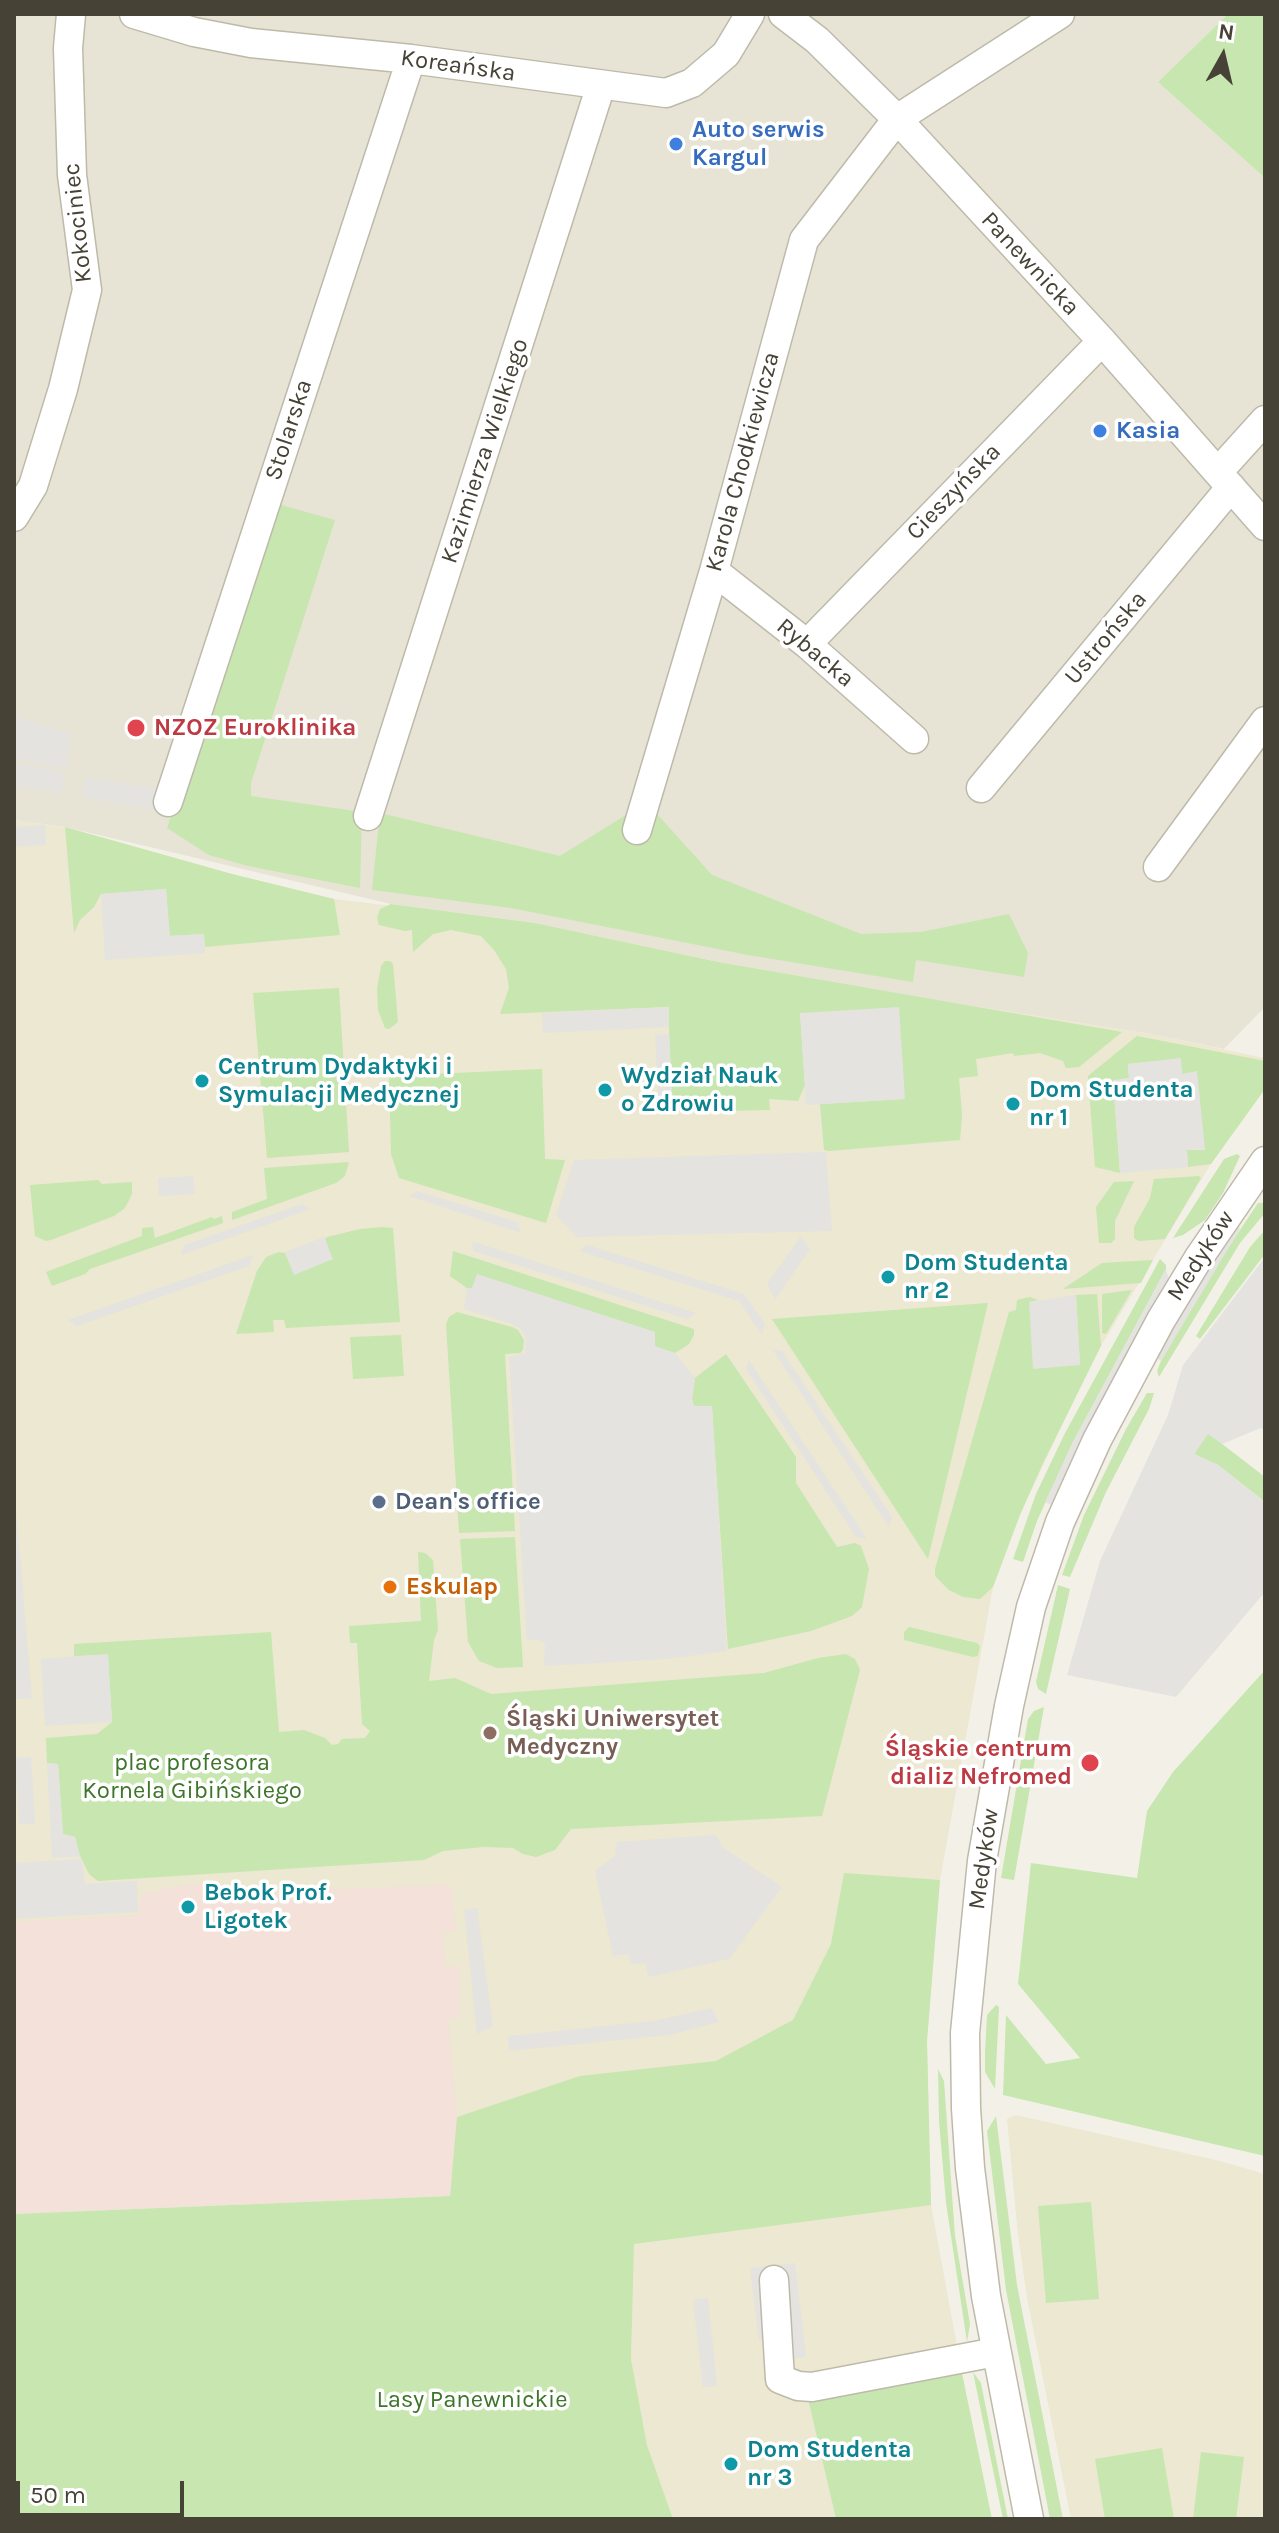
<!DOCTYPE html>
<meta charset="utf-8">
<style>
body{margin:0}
#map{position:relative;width:1279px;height:2533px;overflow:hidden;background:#f3f1e7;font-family:Karla,sans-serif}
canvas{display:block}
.frame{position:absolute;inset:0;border:16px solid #464236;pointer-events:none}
.north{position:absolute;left:1183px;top:16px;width:80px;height:80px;-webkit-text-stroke:6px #fff;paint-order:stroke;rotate:8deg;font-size:22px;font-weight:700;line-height:32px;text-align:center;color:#464236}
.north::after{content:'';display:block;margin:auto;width:28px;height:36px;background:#464236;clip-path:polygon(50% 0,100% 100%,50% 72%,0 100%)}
.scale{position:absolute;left:16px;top:2481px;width:168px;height:36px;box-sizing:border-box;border:4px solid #464236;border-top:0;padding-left:10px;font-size:24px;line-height:28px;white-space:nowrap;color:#464236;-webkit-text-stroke:6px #fff;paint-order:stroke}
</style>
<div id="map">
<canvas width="1279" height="2533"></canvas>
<div class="frame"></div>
<div class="north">N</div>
<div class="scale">50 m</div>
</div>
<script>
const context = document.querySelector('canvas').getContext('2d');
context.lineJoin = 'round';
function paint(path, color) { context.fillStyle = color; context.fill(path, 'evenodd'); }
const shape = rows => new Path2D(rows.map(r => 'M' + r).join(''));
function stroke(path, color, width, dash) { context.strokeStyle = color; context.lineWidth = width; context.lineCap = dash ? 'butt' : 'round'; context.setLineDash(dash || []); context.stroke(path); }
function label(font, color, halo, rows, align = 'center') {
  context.font = font + ' Karla,sans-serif'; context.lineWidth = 7; context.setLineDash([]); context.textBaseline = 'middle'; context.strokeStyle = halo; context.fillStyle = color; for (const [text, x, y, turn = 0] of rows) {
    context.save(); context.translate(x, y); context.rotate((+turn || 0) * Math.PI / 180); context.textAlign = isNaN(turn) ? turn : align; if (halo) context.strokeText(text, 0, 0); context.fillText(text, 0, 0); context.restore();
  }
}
const residential = shape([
 [14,14,1228,14,1158,82,1265,178,1265,1007,1224,1049,1145,1033,902,995,718,962,535,923,391,904,65,827,14,820]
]);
const education = shape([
 [14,820,65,827,232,874,334,899,535,923,718,962,902,995,1145,1033,1265,1058,1265,1089,1230,1132,1095,1356,1020,1514,993,1587,940,1880,927,2041,931,2205,962,2373,808,2399,836,2519,673,2519,647,2445,631,2359,633,2244,528,2171,14,2214],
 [1016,2115,1220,2161,1265,2174,1265,2519,1071,2519,1027,2298,1018,2235,1007,2119]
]);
const medical = shape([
 [193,1884,228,1884,230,1893,451,1885,456,1932,442,1934,446,1967,459,1966,460,2018,448,2019,457,2117,450,2196,14,2214,14,1922,139,1915,141,1894]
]);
const green = shape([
 [1228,14,1265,14,1265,178,1158,82],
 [274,503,335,520,251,783,251,796,362,812,360,888,248,866,209,855,167,828],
 [380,813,560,856,629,813,657,814,712,875,861,934,921,932,1009,914,1028,953,1024,977,916,960,913,982,748,955,511,908,372,890],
 [65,827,232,874,334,899,340,935,205,947,204,934,169,936,166,889,101,894,94,907,80,920,74,933],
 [391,904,535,923,718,962,1122,1032,1079,1067,1066,1068,1063,1061,1040,1053,1014,1056,1013,1053,976,1059,978,1076,959,1078,962,1115,960,1140,829,1151,824,1150,820,1104,905,1099,800,1013,805,1085,798,1101,769,1099,770,1110,673,1112,668,1007,500,1014,509,988,506,969,494,950,481,936,451,930,433,934,413,952,412,930,405,931,379,925,377,918,380,909],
 [385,961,390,961,393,964,398,1022,389,1029,385,1028,378,1010,377,989,381,966],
 [339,988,349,1152,267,1158,253,993],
 [1137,1036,1265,1061,1265,1089,1211,1164,1188,1167,1187,1150,1205,1150,1182,1074,1180,1059,1128,1064,1129,1078,1113,1081,1120,1173,1095,1167,1088,1076],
 [542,1069,545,1159,565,1160,546,1223,399,1178,391,1154,389,1076],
 [1237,1154,1240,1156,1223,1193,1205,1220,1183,1235,1173,1238,1224,1159],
 [349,1162,345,1176,336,1183,232,1220,232,1212,267,1199,264,1168],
 [1199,1176,1201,1178,1165,1239,1139,1241,1134,1238,1134,1227,1150,1198,1154,1179],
 [98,1180,102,1184,132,1182,132,1194,125,1208,114,1216,51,1240,46,1241,35,1236,30,1185],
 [1134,1181,1115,1221,1115,1239,1111,1243,1099,1243,1096,1207,1114,1182],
 [1258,1203,1265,1203,1265,1213,1240,1243,1159,1377,1157,1371,1161,1361,1212,1272],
 [222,1216,223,1223,90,1269,85,1274,52,1286,46,1272,142,1236,142,1228,153,1227,155,1238,212,1217,214,1219],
 [382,1227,393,1228,400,1322,286,1328,284,1320,273,1320,274,1332,236,1334,257,1271,266,1257,279,1252,285,1253,294,1274,332,1259,325,1239,327,1237,360,1229],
 [1265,1230,1265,1254,1200,1339,1196,1336,1250,1247],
 [453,1251,694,1329,694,1335,689,1344,675,1353,655,1347,655,1332,478,1275,472,1288,467,1288,450,1276],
 [1160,1259,1166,1265,1166,1269,1073,1442,1037,1521,1023,1562,1013,1559,1036,1494,1064,1435],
 [1153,1260,1141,1283,1063,1289,1102,1263],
 [1132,1290,1106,1334,1102,1333,1102,1294],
 [1097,1294,1101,1346,1044,1461,1020,1515,993,1587,980,1599,963,1597,949,1590,935,1576,935,1569,1009,1312,1016,1310,1017,1300,1030,1297,1038,1300,1029,1302,1080,1365,1076,1295],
 [988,1303,928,1559,772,1319],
 [457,1312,512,1327,518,1330,524,1340,523,1350,520,1353,505,1354,515,1531,459,1533,446,1324,449,1317],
 [401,1335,404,1376,353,1379,350,1337],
 [726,1354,796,1457,796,1483,837,1547,855,1543,861,1546,869,1569,862,1607,852,1616,811,1631,728,1649,712,1407,694,1406,692,1399,695,1378],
 [1147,1393,1154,1393,1149,1409,1106,1492,1070,1577,1062,1575,1084,1515,1126,1429],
 [1208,1433,1265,1477,1265,1502,1218,1465,1194,1454],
 [515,1537,523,1667,497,1668,479,1661,468,1642,460,1539],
 [418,1552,425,1553,433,1560,438,1630,434,1640,429,1681,455,1678,491,1694,764,1673,818,1658,846,1654,855,1659,860,1670,822,1816,571,1829,555,1850,536,1857,523,1854,513,1848,483,1847,443,1851,424,1860,98,1881,89,1874,80,1856,75,1837,63,1834,58,1764,47,1763,46,1738,97,1734,112,1722,108,1655,74,1656,74,1644,271,1632,279,1732,304,1730,325,1738,332,1745,338,1744,342,1739,365,1738,370,1731,362,1724,357,1643,350,1643,349,1626,421,1621],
 [1058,1585,1070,1589,1046,1694,1038,1689,1036,1682],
 [909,1627,977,1643,980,1646,978,1656,973,1657,904,1640,904,1632],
 [1265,1670,1265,2156,1003,2095,1006,2015,1046,2064,1080,2058,1018,1984,1031,1863,1137,1878,1147,1811,1173,1772],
 [1044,1707,1014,1880,1001,1878,1028,1719,1034,1711],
 [844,1873,940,1880,927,2041,931,2205,634,2244,631,2359,647,2445,673,2519,14,2519,14,2214,450,2196,457,2117,580,2076,716,2061,793,2020,831,1944],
 [996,2005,999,2007,995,2089,985,2072,985,2052,987,2015],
 [938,2069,944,2081,955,2236,970,2324,967,2342,946,2203,939,2121],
 [996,2116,1017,2285,1063,2519,1050,2519,1006,2290,987,2131],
 [1091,2202,1099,2299,1046,2303,1038,2206],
 [973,2372,981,2383,1008,2519,1003,2519],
 [962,2373,992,2519,836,2519,808,2399],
 [1162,2448,1174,2519,1105,2519,1095,2459],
 [1201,2452,1244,2457,1236,2519,1193,2519]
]);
const parking = shape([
 [14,716,71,734,65,768,14,759],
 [14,763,65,772,61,793,14,785],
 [85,778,164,789,156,810,81,797],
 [45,825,46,845,14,847,14,827],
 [166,889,170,936,204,934,205,953,105,960,101,894],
 [669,1007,669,1027,543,1033,542,1013],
 [899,1007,905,1099,806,1105,800,1013],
 [669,1034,673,1112,659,1113,655,1035],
 [1181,1058,1182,1074,1197,1071,1205,1149,1187,1150,1188,1167,1120,1173,1113,1080,1129,1078,1128,1064],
 [826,1152,832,1231,577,1237,556,1215,574,1160],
 [193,1176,195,1194,159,1196,158,1178],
 [417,1191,517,1222,521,1233,409,1196],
 [302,1204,311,1209,181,1255,184,1245],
 [1237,1219,1240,1229,1161,1361,1155,1357],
 [801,1236,810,1249,775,1300,767,1284],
 [324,1237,333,1259,294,1275,285,1252],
 [471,1241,696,1313,687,1319,474,1251],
 [587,1245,744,1294,765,1324,762,1335,739,1301,579,1251],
 [253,1255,249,1266,77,1326,68,1320],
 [1265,1257,1265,1431,1261,1428,1222,1444,1208,1434,1194,1454,1218,1465,1265,1502,1265,1592,1176,1697,1067,1675,1100,1561,1168,1415,1183,1365],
 [1166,1269,1169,1279,1080,1446,1052,1506,1045,1502,1073,1442],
 [477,1274,655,1332,655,1346,675,1353,695,1378,692,1399,694,1406,712,1406,727,1651,666,1659,544,1666,545,1644,539,1640,527,1640,509,1357,525,1353,526,1338,521,1329,512,1324,464,1309,467,1288,472,1288],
 [1076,1295,1080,1365,1033,1369,1029,1302],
 [773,1350,782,1351,892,1517,889,1527],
 [749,1360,867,1539,856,1537,746,1369],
 [14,1483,32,1698,14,1699],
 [108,1654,112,1722,45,1726,41,1659],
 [31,1757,35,1824,19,1824,15,1758],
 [47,1763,58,1764,63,1834,75,1837,80,1856,52,1858],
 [716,1835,722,1847,782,1887,729,1959,649,1977,645,1963,632,1965,628,1954,613,1956,595,1871,615,1856,617,1842],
 [82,1859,85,1884,137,1881,138,1912,14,1919,14,1863],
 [477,1908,493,2026,477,2034,464,1910],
 [711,2008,719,2022,669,2035,509,2051,508,2036,653,2021],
 [795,2263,806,2357,791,2359,788,2338,759,2341,750,2268],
 [708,2298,717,2386,703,2387,693,2300]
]);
const minor = shape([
 [134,14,194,32,251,43,411,59,666,93,692,83,726,54,750,14],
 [783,14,817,40,897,119,1102,341,1265,526],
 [1218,472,1265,420],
 [14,517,33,486,63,389,87,290,72,175,68,48,71,14],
 [714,571,807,644,914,739],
 [807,644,1102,341],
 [981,788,1231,487],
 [168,802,411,59],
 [368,816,601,85],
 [637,830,714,571,804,240,897,119,1060,14],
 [1158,867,1265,721],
 [774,2280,780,2379,798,2386,812,2387,996,2352],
 [1029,2519,986,2296,970,2168,966,2108,965,2033,982,1861,1009,1706,1031,1607,1060,1522,1097,1440,1161,1320,1198,1259,1265,1161]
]);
const markers = [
 [676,144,8,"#3f7fe0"],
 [1100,431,8,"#3f7fe0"],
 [136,728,10,"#e0444e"],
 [202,1081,8,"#0f9aa8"],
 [605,1090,8,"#0f9aa8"],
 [1013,1104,8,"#0f9aa8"],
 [888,1277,8,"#0f9aa8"],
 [379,1502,8,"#5c6f8a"],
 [390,1587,8,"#e8710a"],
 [490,1733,8,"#8d6e63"],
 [1090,1763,10,"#e0444e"],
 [188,1907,8,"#0f9aa8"],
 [731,2464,8,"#0f9aa8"]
];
const streetNames = [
 ["Koreańska",458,66,8],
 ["Kokociniec",78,223,-96],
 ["Panewnicka",1030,264,47],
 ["Stolarska",289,430,-72],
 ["Kazimierza Wielkiego",485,451,-72],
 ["Karola Chodkiewicza",743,462,-75],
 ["Cieszyńska",954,492,-46],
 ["Ustrońska",1106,638,-50],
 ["Rybacka",815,653,40],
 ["Medyków",1201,1256,-57],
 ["Medyków",984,1859,-82]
];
const shopNames = [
 ["Auto serwis",692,130],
 ["Kargul",692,158],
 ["Kasia",1116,431]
];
const healthNames = [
 ["NZOZ Euroklinika",154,728],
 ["Śląskie centrum",1072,1749,"right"],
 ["dializ Nefromed",1072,1777,"right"]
];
const cultureNames = [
 ["Centrum Dydaktyki i",218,1067],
 ["Symulacji Medycznej",218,1095],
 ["Wydział Nauk",621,1076],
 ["o Zdrowiu",621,1104],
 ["Dom Studenta",1029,1090],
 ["nr 1",1029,1118],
 ["Dom Studenta",904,1263],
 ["nr 2",904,1291],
 ["Bebok Prof.",204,1893],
 ["Ligotek",204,1921],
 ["Dom Studenta",747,2450],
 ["nr 3",747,2478]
];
const serviceNames = [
 ["Dean's office",395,1502]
];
const foodNames = [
 ["Eskulap",406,1587]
];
const educationNames = [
 ["Śląski Uniwersytet",506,1719],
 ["Medyczny",506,1747]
];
const parkNames = [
 ["plac profesora",192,1763],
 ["Kornela Gibińskiego",192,1791],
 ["Lasy Panewnickie",472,2400]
];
paint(residential, '#e7e4d5');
paint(education, '#ece8d1');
paint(medical, '#f3e1da');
paint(green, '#c7e6b0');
paint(parking, '#e4e3df');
stroke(minor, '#bebaaa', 31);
stroke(minor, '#fff', 28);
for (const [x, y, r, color] of markers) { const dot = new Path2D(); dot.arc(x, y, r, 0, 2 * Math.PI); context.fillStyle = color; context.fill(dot); stroke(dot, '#fff', 3); }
label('24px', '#464236', '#fff', streetNames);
label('bold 24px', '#366cbe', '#fff', shopNames, 'left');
label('bold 24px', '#be3a42', '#fff', healthNames, 'left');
label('bold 24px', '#0d838f', '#fff', cultureNames, 'left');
label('bold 24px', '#4e5e75', '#fff', serviceNames, 'left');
label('bold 24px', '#c56008', '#fff', foodNames, 'left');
label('bold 24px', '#785e54', '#fff', educationNames, 'left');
label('24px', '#3d762a', '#fff', parkNames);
</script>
